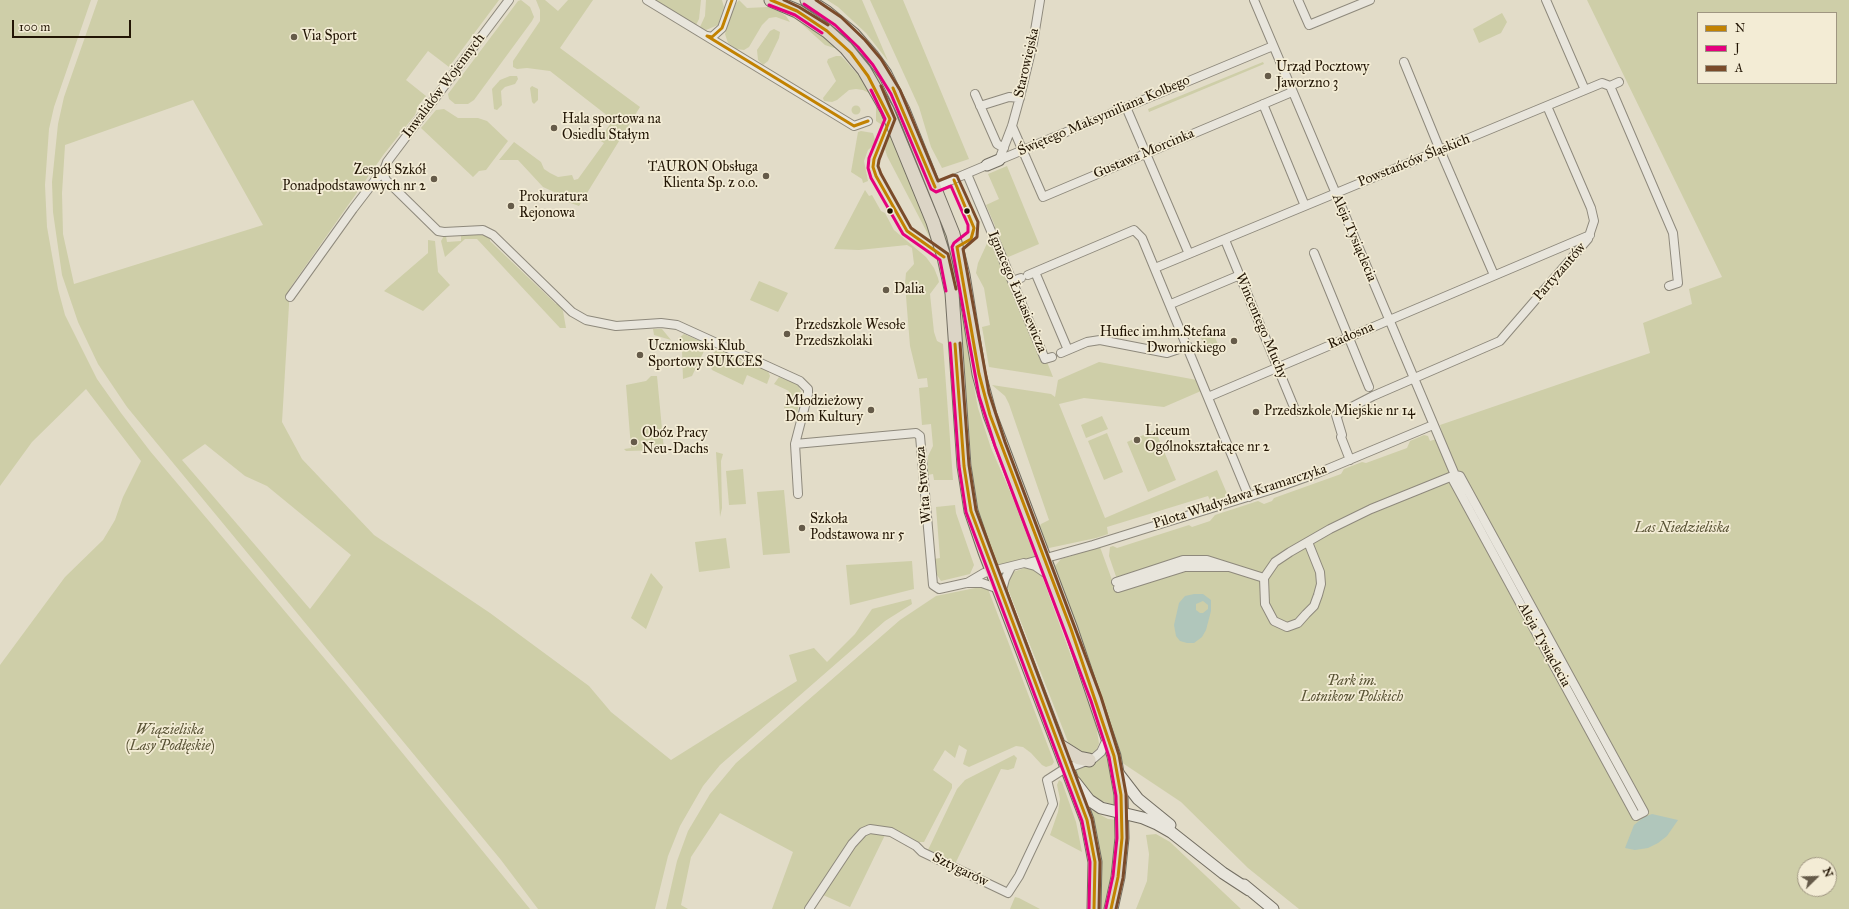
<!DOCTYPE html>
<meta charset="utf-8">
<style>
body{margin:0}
#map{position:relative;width:1849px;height:909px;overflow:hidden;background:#e2dcc8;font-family:"IM FELL Great Primer",serif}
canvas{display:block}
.legend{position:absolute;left:1697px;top:12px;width:140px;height:72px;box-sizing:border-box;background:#f3ecd5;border:1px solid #9f9681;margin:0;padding:5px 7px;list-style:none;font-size:12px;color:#221504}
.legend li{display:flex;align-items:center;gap:8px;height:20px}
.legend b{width:20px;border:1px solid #9f9681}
.north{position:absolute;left:1797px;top:857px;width:40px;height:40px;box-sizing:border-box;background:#f3ecd5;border:1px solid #9f9681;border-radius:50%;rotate:67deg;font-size:11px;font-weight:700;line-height:16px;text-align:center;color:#221504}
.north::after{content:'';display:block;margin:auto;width:14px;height:18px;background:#655b49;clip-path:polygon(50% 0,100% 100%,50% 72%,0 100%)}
.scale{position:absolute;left:12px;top:20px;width:119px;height:18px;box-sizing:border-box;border:2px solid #221504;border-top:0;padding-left:5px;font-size:12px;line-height:14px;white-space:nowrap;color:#221504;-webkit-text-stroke:3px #f3ecd5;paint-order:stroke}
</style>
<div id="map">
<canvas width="1849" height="909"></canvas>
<ul class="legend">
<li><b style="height:5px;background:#c28201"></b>N</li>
<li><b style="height:5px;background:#e5007d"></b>J</li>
<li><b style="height:5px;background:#7a4b2a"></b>A</li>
</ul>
<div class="north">N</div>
<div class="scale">100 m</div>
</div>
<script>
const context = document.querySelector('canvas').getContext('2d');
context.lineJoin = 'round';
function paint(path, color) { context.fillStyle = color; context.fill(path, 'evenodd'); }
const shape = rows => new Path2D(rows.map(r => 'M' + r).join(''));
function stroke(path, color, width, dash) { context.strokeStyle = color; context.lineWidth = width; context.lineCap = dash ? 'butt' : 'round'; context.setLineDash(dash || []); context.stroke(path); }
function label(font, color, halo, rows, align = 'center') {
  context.font = font + ' "IM FELL Great Primer",serif'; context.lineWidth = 3.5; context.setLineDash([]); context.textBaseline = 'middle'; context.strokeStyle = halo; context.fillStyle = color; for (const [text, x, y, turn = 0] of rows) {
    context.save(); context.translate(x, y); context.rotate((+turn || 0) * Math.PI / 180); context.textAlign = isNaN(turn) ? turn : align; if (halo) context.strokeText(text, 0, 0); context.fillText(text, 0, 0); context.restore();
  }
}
const green = shape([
 [0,0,91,0,54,107,49,129,45,185,47,227,58,289,65,315,97,379,121,413,150,451,346,684,530,909,0,909,0,665,65,577,103,540,115,520,123,497,141,461,86,389,32,442,0,486],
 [98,0,499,0,449,67,428,51,406,80,426,96,418,106,415,115,384,154,290,288,282,422,302,459,374,535,490,613,589,686,611,712,671,760,797,681,789,655,814,648,827,662,855,634,872,609,911,599,912,604,885,621,720,765,703,786,680,826,668,856,655,909,538,909,501,860,150,435,127,407,98,364,78,322,62,275,53,212,52,182,58,124,64,97],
 [193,100,263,225,74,284,63,234,62,193,65,145],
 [205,444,245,476,267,486,351,555,310,609,182,460],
 [521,0,530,7,534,17,532,21,474,100,468,104,455,104,449,99,448,94,518,1],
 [536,0,545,0,558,11,568,0,593,0,560,48,640,107,579,206,557,198,554,192,543,187,518,160,499,160,514,142,541,162,544,169,550,173,558,177,572,175,574,180,578,179,604,143,599,140,613,120,550,71,527,68,517,69,513,67,513,61,540,21,540,10],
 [654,0,701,0,699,19,696,25],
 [706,0,722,0,724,7,718,25,706,30,700,27,705,16],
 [739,0,747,8,768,7,780,12,786,16,790,22,776,17,769,18,762,25,749,47,744,50,736,49,728,43,725,34,734,6],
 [827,0,862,0,888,61,866,33,838,7],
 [870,0,903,0,969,159,942,168,931,147,919,107],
 [1587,0,1849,0,1849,909,1299,909,1248,868,1181,802,1121,762,1054,567,1061,559,1100,547,1116,591,1121,591,1109,556,1110,547,1113,546,1117,548,1189,525,1192,527,1210,521,1215,515,1258,501,1264,504,1272,501,1274,498,1341,474,1344,469,1362,462,1366,463,1407,448,1410,441,1424,435,1428,436,1430,441,1443,437,1440,425,1650,353,1643,323,1692,304,1689,289,1722,277],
 [1698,13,1836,13,1836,83,1698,83],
 [1805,865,1829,865,1829,889,1805,889],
 [1502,13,1507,22,1501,33,1479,43,1473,29],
 [794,17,804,20,837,48,834,48,825,45],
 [774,29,780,32,779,38,768,61,763,65,758,60,757,50,770,31],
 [836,56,841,56,845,60,871,90,883,114,882,125,876,121,876,105,874,99,869,93,863,90,856,89,849,90,837,100,832,102,824,101,823,98,836,81,827,62,828,59],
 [863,58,883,83,894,103,940,212,960,283,955,283,890,105],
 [1263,62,1264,64,1149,112,1148,109],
 [510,76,517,76,518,79,515,84,505,87,501,91,502,105,497,110,494,109,492,89,500,80],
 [532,86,538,89,538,100,534,104,532,102,530,88],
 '851.5 110a4.5 4.5 0 1 1 9 0a4.5 4.5 0 1 1-9 0Z',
 [444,109,458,118,478,118,487,121,508,141,486,170,479,171,473,177,421,128,436,110],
 [861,131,873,133,876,143,868,150,864,161,868,181,863,183,862,179,851,172,858,132],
 [890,134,891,134,909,175,933,240,931,240,887,156,885,149],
 [1007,166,1039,244,1006,258,1053,377,989,367,982,327,990,325,984,288,976,273,978,263,995,226,986,205,999,199,988,174],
 [865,190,869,196,872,195,881,211,885,213,894,230,926,257,934,268,938,278,939,282,930,294,934,332,937,341,943,344,953,480,934,480,933,474,927,475,928,456,933,446,931,424,922,425,919,388,928,387,927,378,918,379,910,346,905,284,906,273,914,264,912,248,907,245,859,250,834,249],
 [479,234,490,237,490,241,556,304,559,304,563,311,566,328,560,328,477,239,465,239,445,257,441,241,444,236,446,236,447,242,461,241,461,235],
 [428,240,435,241,438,272,450,285,423,311,384,291,428,253],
 [759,281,788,293,778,312,750,300],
 [960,313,964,314,969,361,978,408,991,448,1038,555,996,568,985,538,971,488,972,471],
 [1210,326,1220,349,1208,354,1198,331],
 [653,329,662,329,671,340,654,335],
 [684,334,705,343,705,349,692,376,683,379,682,350,679,338],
 [718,349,725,351,727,354,756,368,760,367,768,371,770,376,767,384,747,375,743,385,712,370,709,363,712,354],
 [1099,362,1197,380,1201,391,1164,407,1084,398,1059,404,1105,518,1217,470,1228,496,1211,502,1208,496,1107,527,1108,534,1096,538,1049,548,1045,545,1039,528,1041,524,1049,520,1009,404,1005,396,992,385,1051,394,1055,397,1058,380],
 [651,376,657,376,664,450,626,451,624,449,631,448,626,385,646,381],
 [779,377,797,384,801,391,797,414,784,408,789,391,774,384],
 [1102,416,1108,429,1086,438,1081,425],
 [1155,430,1176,480,1148,492,1127,442],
 [1107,433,1123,472,1104,480,1088,441],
 [716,452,723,454,721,461,722,508,720,517],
 [743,469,746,504,729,505,726,471],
 [784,490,790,553,763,555,757,492],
 [955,505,956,513,974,565,970,574,941,581,937,575,935,575,934,559,940,558,936,507],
 [726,538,730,568,699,572,695,542],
 [912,561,914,589,850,605,846,565],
 [1027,567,1040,573,1042,576,1096,725,1099,743,1097,749,1092,753,1086,755,1070,747,1008,589,1007,583,1013,572],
 [651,573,663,587,646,629,631,618],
 [980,587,988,589,1054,762,1052,765,1046,767,1042,765,1031,753,1023,747,1016,746,969,767,963,764,967,750,959,745,955,758,945,750,933,770,952,784,952,788,924,842,916,842,891,829,885,835,850,907,823,895,814,909,772,909,793,852,720,813,691,857,681,905,688,909,666,909,677,861,688,831,710,794,736,763,900,620,936,596],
 [1107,750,1117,806,1099,800,1089,792,1080,783,1074,771,1099,760],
 [1014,755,1017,758,1014,768,1008,770,1001,769,955,864,928,850,957,789,965,780],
 [1059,780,1062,782,1076,822,1082,852,1050,835,1058,812,1060,799,1057,785],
 [1088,808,1108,819,1117,820,1115,867,1106,909,1099,909,1101,878,1100,858],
 [1156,834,1170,842,1241,909,1136,909,1147,881,1149,854,1146,835],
 [1015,897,1019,898,1040,909,1010,909]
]);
const water = shape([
 [1194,594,1203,594,1211,600,1211,611,1206,630,1202,637,1194,643,1187,643,1180,641,1176,636,1174,625,1179,603,1185,596],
 [1203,601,1208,605,1208,609,1203,613,1200,613,1196,610,1196,604],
 [1652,814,1678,820,1667,836,1658,843,1648,848,1635,850,1625,848,1634,825,1644,817]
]);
const street = shape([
 [509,0,387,162,383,173,386,180,438,231,444,232,483,230,493,235,572,312,586,320,616,326,661,323,677,325,800,381,808,389,808,394,795,444,798,494],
 [647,0,854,126,868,121],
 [1254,0,1455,475,1453,480,1636,816,1644,812,1460,476,1455,475],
 [1298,0,1309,25,1370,0],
 [1546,0,1585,90],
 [707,36,712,37,722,28,732,0],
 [1404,62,1440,150,1494,275],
 [1610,86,1619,82],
 [975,94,997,144,1004,148],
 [1263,104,1305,206],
 [980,106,1009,97,1020,98],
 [1126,107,1189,254],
 [1012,126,1043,197,1292,92],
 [999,160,1273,46],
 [999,160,1012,126,1020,97,1033,43,1040,0],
 [967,174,1045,359,1052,357],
 [935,187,987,165],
 [1225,240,1296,412],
 [1314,253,1369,387],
 [1155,268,1602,83,1610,86,1673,233,1678,283,1669,286],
 [1035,272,1068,350],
 [1028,275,1134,230,1142,238,1249,497],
 [1012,281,1021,278],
 [290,297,353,209,376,179,383,173],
 [1171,304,1240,275],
 [1061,353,1087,342,1100,340,1167,353,1188,346],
 [1208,397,1590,235],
 [795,444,916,433,920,436,933,585,939,589,966,583,982,583,999,589],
 [1350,460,1341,437,1342,435,1336,415,1373,396,1500,341,1588,239,1594,221,1591,208,1547,106],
 [1308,542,1320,572,1321,584,1318,595,1314,606,1306,614,1298,623,1287,627,1274,621,1265,604,1264,578,1275,562,1290,552,1330,529,1371,509,1455,475],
 [1028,563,1093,545,1273,489,1318,473,1433,425],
 [1116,582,1183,560,1207,560,1264,578],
 [967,583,984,573,1024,563,1035,566,1051,577],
 [1118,588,1185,567,1227,567],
 [1001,594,1005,579,1011,567],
 [809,909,852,844,863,832,870,829,891,832,916,846,922,852,1008,893,1019,876,1053,804,1047,780,1061,771,1094,758,1101,752,1108,737]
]);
const secondary = shape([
 [987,165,999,160],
 [1118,773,1138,799,1170,825],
 [1075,782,1089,800,1101,808,1143,818,1157,824,1171,832,1223,873,1249,890],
 [1244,885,1273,909]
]);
const primary = shape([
 [771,0,797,11,827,31,846,48,864,70,887,110,933,222,944,257,952,293,964,466,971,511,985,552,1087,820,1095,862,1094,909],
 [807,0,826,12,853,34,872,56,885,74,903,110,953,234,963,275,979,374,990,415,1071,629,1114,756,1121,795,1122,838,1118,877,1111,909],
 [1060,746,1079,758,1089,760]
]);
const bus1 = shape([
 [771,0,797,11,827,31,851,53,868,76,890,119,874,159,873,167,876,176,907,231,944,257],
 [707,36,854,126,868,121],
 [707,36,712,37,722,28,732,0],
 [893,88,935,187],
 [954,180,974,228,971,239,957,247],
 [957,247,979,374,990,415,1071,629,1114,756,1121,795,1122,838,1118,877,1111,909],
 [955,344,964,466,971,511,1087,820,1095,862,1094,909]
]);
const bus2 = shape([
 [804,4,835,25,858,47,873,65,891,94,931,189,936,192,951,186,968,225,968,232,954,243,952,247,979,396,995,446,1091,701,1109,757,1116,796,1117,838,1113,876,1106,908],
 [769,5,795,15,822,33],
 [871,90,885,119,869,158,868,168,871,178,903,234,940,260,946,291],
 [950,343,959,466,966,512,1082,821,1090,862,1089,909]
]);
const bus3 = shape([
 [784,0,799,7,828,25],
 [816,0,841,17,865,40,881,59,900,90,938,181,953,175,957,176,978,222,977,237,963,249,989,393,1005,442,1101,697,1119,755,1126,794,1127,838,1123,878,1116,909],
 [881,86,895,119,879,160,878,166,881,174,911,228,948,254,956,289],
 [960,343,969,465,976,510,1092,819,1100,862,1099,909]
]);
const markers = [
 [294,37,4,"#655b49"],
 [1268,76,4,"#655b49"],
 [554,128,4,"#655b49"],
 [766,176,4,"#655b49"],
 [434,179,4,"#655b49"],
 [511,206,4,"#655b49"],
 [890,211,3.5,"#221504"],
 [967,211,3.5,"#221504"],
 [886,290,4,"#655b49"],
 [787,334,4,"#655b49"],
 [1234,341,4,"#655b49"],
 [640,355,4,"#655b49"],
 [871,410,4,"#655b49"],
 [1256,412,4,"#655b49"],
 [1137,440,4,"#655b49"],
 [634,442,4,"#655b49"],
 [802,528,4,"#655b49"]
];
const poiNames = [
 ["Via Sport",302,37],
 ["Urząd Pocztowy",1276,68],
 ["Jaworzno 3",1276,84],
 ["Hala sportowa na",562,120],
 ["Osiedlu Stałym",562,136],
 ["TAURON Obsługa",758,168,"right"],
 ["Klienta Sp. z o.o.",758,184,"right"],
 ["Zespół Szkół",426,171,"right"],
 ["Ponadpodstawowych nr 2",426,187,"right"],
 ["Prokuratura",519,198],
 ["Rejonowa",519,214],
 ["Dalia",894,290],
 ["Przedszkole Wesołe",795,326],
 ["Przedszkolaki",795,342],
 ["Hufiec im.hm.Stefana",1226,333,"right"],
 ["Dwornickiego",1226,349,"right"],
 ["Uczniowski Klub",648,347],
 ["Sportowy SUKCES",648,363],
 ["Młodzieżowy",863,402,"right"],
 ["Dom Kultury",863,418,"right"],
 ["Przedszkole Miejskie nr 14",1264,412],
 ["Liceum",1145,432],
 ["Ogólnokształcące nr 2",1145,448],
 ["Obóz Pracy",642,434],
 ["Neu-Dachs",642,450],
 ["Szkoła",810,520],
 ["Podstawowa nr 5",810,536]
];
const streetNames = [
 ["Starowiejska",1027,63,-77],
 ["Inwalidów Wojennych",444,86,-53],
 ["Świętego Maksymiliana Kolbego",1104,116,-23],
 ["Gustawa Morcinka",1144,154,-23],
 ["Powstańców Śląskich",1414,161,-22],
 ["Aleja Tysiąclecia",1354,238,67],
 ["Partyzantów",1560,272,-49],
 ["Ignacego Łukasiewicza",1017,292,67],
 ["Wincentego Muchy",1261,326,67],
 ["Radosna",1351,336,-23],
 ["Wita Stwosza",924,485,-95],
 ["Pilota Władysława Kramarczyka",1240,497,-18],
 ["Aleja Tysiąclecia",1544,645,61],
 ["Sztygarów",960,870,26]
];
const parkNames = [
 ["Las Niedzieliska",1682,529],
 ["Park im.",1352,682],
 ["Lotnikow Polskich",1352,698],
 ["Wiązieliska",170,731],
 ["(Lasy Podłęskie)",170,747]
];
paint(green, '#cecea8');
paint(water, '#b0c6bb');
stroke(street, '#8e897c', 10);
stroke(secondary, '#736e62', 13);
stroke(primary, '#736e62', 15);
stroke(street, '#e8e5dc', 8);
stroke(secondary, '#e8e5dc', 11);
stroke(primary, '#dcd5c6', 13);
stroke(bus1, '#c28201', 3);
stroke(bus2, '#e5007d', 3);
stroke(bus3, '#7a4b2a', 3);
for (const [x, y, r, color] of markers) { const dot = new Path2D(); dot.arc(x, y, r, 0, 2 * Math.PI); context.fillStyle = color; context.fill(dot); stroke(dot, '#f3ecd5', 1.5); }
label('14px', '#221504', '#f3ecd5', poiNames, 'left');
label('14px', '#221504', '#f3ecd5', streetNames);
label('italic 14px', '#585234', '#f3ecd5', parkNames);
</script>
